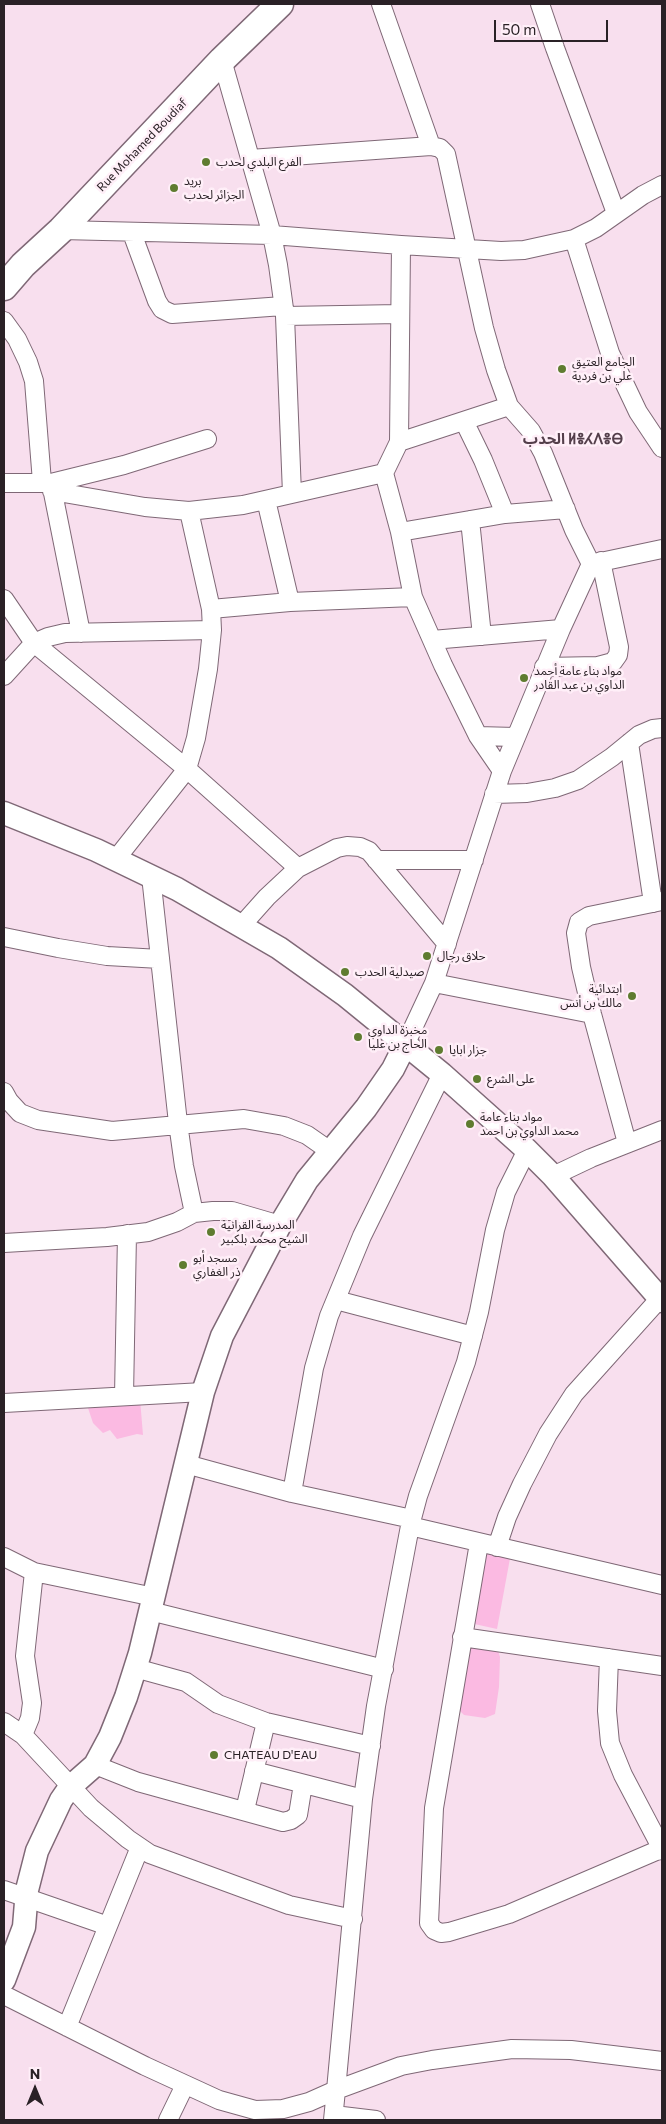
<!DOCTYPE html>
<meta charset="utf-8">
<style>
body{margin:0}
#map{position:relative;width:666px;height:2124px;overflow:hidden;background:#f8dfee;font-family:Commissioner,sans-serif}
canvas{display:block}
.frame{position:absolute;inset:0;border:5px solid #2a2126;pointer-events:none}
.north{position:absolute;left:10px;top:2064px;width:50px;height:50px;-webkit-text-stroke:4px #ffeff8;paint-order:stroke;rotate:0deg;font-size:14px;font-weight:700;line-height:20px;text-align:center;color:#2a2126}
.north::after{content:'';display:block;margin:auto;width:18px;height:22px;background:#2a2126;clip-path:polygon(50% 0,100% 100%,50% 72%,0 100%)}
.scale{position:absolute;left:494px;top:20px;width:114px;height:22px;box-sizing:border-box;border:2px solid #2a2126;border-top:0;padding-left:6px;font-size:15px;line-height:18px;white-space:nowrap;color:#2a2126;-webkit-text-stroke:4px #ffeff8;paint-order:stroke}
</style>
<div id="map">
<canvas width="666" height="2124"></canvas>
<div class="frame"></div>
<div class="north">N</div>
<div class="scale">50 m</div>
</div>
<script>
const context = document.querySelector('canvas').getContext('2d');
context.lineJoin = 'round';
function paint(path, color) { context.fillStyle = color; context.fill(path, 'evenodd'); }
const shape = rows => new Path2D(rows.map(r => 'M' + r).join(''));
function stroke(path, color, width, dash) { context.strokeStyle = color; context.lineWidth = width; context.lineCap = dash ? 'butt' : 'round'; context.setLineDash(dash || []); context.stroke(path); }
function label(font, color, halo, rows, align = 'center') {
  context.font = font + ' Commissioner,"Noto Sans Arabic","Noto Sans Tifinagh",sans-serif'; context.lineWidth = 5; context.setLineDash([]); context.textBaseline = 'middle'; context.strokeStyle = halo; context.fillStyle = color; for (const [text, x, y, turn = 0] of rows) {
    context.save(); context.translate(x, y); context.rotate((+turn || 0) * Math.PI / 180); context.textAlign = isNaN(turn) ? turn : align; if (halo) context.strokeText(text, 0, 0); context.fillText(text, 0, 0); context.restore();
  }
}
const green = shape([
 [140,1399,143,1435,137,1434,117,1439,110,1430,103,1433,93,1423,86,1402],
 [484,1548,511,1553,497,1629,470,1623],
 [469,1641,496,1644,500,1657,499,1687,495,1714,485,1718,464,1715,456,1707]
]);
const minor = shape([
 [381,4,431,146],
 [540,4,555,48,616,213],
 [222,60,272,235,278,265,285,316,292,494],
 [250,159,431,146,440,148,446,154,484,328,496,370,509,406,531,431,543,453,574,530,591,564],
 [61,230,272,235,401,245,501,251,524,250,574,239,596,228,643,195,662,185],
 [132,233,157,301,162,309,172,314,283,306],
 [574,239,610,353,638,412,662,448],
 [285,316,399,314],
 [4,321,17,339,28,362,34,381,42,482],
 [464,421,483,460,505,514],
 [399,442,401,245],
 [4,483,51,483,124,465,207,439],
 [51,483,81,633],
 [52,491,145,507,189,511,243,505,384,473],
 [266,500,290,602],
 [470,520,482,636],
 [400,532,505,514,566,509],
 [4,599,34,643,187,769,298,868],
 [211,609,290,602,413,597],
 [432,640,561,629],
 [544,667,598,666,613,662,618,655,619,647,601,561],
 [4,676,34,643,48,637,65,633,212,630],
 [478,736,515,737],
 [629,743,653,903],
 [502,771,478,736,443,665,413,597,400,532,384,473,399,442,509,406],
 [494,794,527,793,555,788,578,780,612,757,639,735,653,729,662,728],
 [116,859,187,769,196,738,208,669,212,630,211,609,189,511],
 [376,860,474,860],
 [151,876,178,1123,184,1166,194,1213],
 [242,925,267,897,298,868,337,848,347,846,360,847,369,851,447,944],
 [4,937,58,948,107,956,160,959],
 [434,983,592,1014],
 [406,1043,434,983,502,771,561,629,591,564,662,549],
 [4,1092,9,1101,20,1113,38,1120,112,1131,244,1119,284,1126,307,1135,330,1151],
 [627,1143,592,1014,581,967,576,933,579,922,589,916,662,901],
 [553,1176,591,1158,662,1130],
 [4,1243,107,1237,148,1232,177,1222,194,1213,213,1211,232,1211,280,1225],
 [336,1300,473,1336],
 [124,1396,127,1234],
 [4,1403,203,1392],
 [186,1464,292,1493,412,1519],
 [292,1493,314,1368,329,1316,362,1236,442,1074],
 [410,1526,662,1585],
 [479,1543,434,1808,429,1923,434,1930,441,1933,449,1932,509,1914,656,1851,662,1850],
 [497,1547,507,1517,522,1484,548,1434,574,1394,662,1296],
 [4,1557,34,1572,154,1597],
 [150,1611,384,1669],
 [462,1637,662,1666],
 [609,1658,607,1711,610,1743,623,1775,662,1849],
 [135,1668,186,1682,218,1704,266,1722,371,1746],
 [4,1722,23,1735,91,1808,128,1839,150,1854,289,1905,353,1919],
 [23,1735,30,1718,32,1703,25,1656,34,1572],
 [95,1765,138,1782,283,1822,291,1820,298,1815,303,1784],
 [254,1771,363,1799],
 [245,1810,266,1722],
 [4,1890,108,1926],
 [4,1995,145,2066,219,2100,255,2110,283,2109,309,2102,336,2090,363,1799,376,1706,410,1526,418,1496,466,1362,479,1312,495,1230,506,1192,527,1150],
 [67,2027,140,1847],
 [334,2115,376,2120],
 [168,2120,185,2085],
 [333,2120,336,2090,401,2066,432,2060,512,2049,571,2050,662,2061]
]);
const tertiary = shape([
 [4,813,96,850,177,889,279,948,345,995,442,1074,527,1150,553,1176,662,1301],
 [4,1980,24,1927,27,1890,37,1851,61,1800,70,1787,95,1765,110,1737,126,1697,140,1653,203,1392,222,1336,280,1225,307,1180,366,1108,393,1069,406,1043]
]);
const secondary = shape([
 [4,287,23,265,61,230,222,60,280,4]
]);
const markers = [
 [206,162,5,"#5f7c30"],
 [174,188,5,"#5f7c30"],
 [562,369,5,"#5f7c30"],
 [524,678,5,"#5f7c30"],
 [427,956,5,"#5f7c30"],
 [345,972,5,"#5f7c30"],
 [632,996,5,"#5f7c30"],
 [358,1037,5,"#5f7c30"],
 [439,1050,5,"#5f7c30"],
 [477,1079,5,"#5f7c30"],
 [470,1124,5,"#5f7c30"],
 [211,1232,5,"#5f7c30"],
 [183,1265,5,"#5f7c30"],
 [214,1755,5,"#5f7c30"]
];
const streetNames = [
 ["Rue Mohamed Boudiaf",142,145,-46]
];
const poiNames = [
 ["الفرع البلدي لحدب",216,162],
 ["بريد",184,181],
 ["الجزائر لحدب",184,195],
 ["الجامع العتيق",572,362],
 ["علي بن فردية",572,376],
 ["مواد بناء عامة أحمد",534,671],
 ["الداوي بن عبد القادر",534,685],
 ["حلاق رجال",437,956],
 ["صيدلية الحدب",355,972],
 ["ابتدائية",622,989,"right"],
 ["مالك بن أنس",622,1003,"right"],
 ["مخبزة الداوي",368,1030],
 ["الحاج بن عليا",368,1044],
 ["جزار ابايا",449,1050],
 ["على الشرع",487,1079],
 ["مواد بناء عامة",480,1117],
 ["محمد الداوي بن احمد",480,1131],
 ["المدرسة القرانية",221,1225],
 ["الشيح محمد بلكبير",221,1239],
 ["مسجد أبو",193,1258],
 ["ذر الغفاري",193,1272],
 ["CHATEAU D'EAU",224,1755]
];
const quarterNames = [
 ["الحدب ⵍⴻⵃⴷⴻⴱ",573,439]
];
paint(green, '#fbbae2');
stroke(minor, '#7f6876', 20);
stroke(tertiary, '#7f6876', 25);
stroke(secondary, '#7f6876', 29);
stroke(minor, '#fff', 18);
stroke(tertiary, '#fff', 22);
stroke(secondary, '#fff', 26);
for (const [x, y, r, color] of markers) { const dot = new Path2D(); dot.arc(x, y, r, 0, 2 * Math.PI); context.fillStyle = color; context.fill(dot); stroke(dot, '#ffeff8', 2); }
label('12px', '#2a2126', '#ffeff8', streetNames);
label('12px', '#2a2126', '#ffeff8', poiNames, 'left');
label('bold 15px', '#543f4b', '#ffeff8', quarterNames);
</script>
